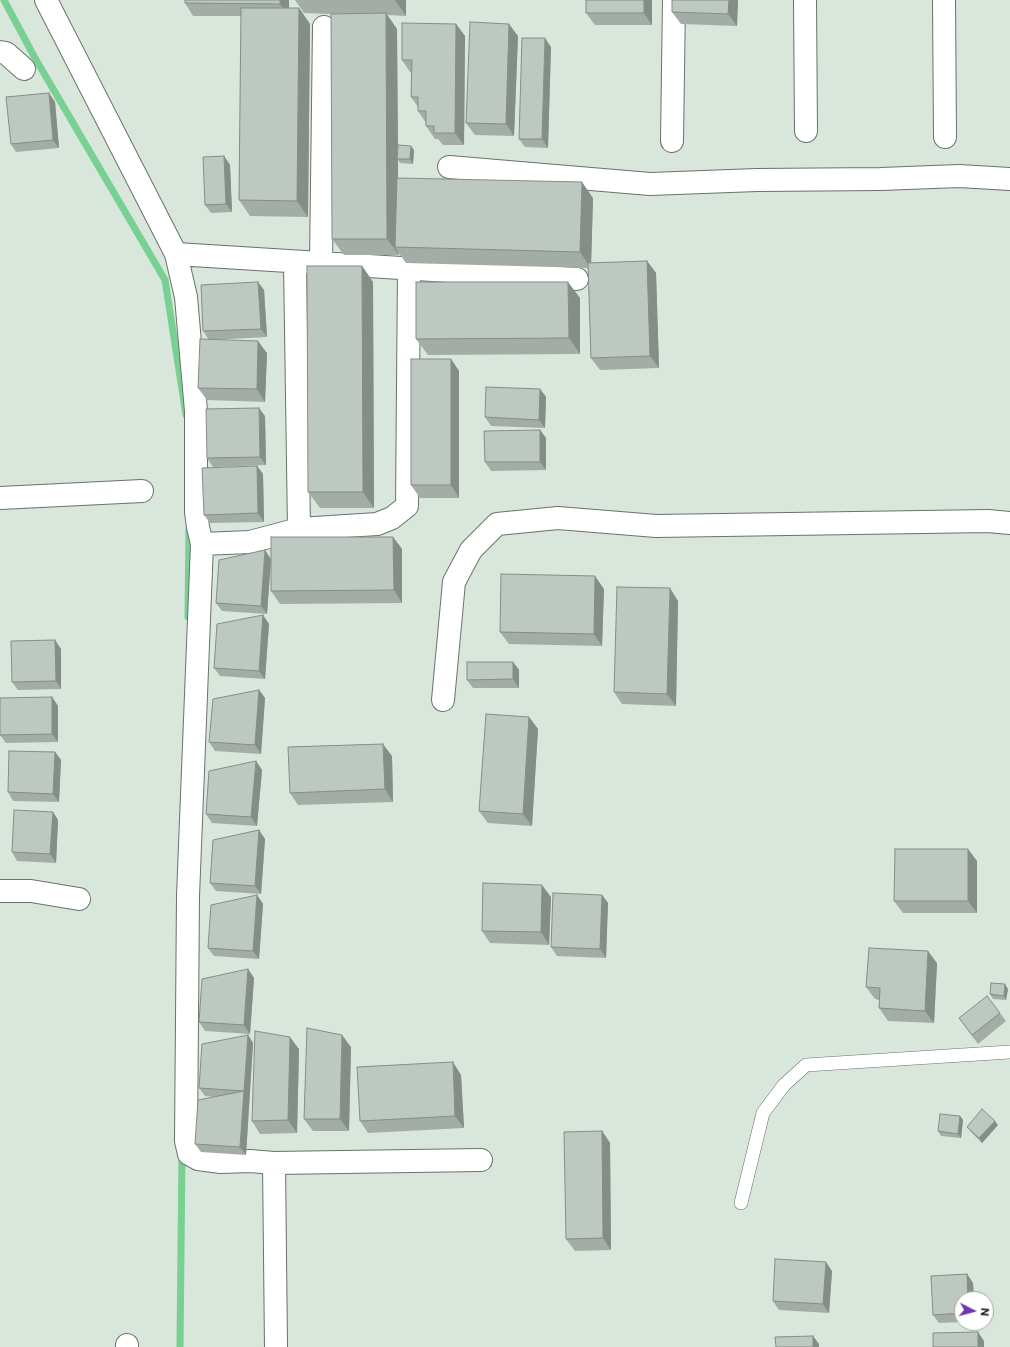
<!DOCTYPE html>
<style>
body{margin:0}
#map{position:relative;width:1010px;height:1347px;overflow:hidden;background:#d9e6dc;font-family:Commissioner,sans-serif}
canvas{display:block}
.north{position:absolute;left:954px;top:1291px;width:40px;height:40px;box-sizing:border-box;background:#fff;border:1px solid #a4a6a5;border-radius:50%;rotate:96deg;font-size:11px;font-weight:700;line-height:16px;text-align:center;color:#1c211d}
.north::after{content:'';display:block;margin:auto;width:14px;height:18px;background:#7238ae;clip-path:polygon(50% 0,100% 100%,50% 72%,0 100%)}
</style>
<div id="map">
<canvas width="1010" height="1347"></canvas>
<div class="north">N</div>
</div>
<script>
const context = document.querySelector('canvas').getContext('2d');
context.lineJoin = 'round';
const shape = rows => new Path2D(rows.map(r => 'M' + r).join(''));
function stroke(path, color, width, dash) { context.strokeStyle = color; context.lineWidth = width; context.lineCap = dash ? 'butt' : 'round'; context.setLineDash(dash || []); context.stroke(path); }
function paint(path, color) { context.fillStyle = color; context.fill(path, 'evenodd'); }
const stream = shape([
 [4,0,35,58,165,280,186,415],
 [188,617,189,529],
 [180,1347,182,1153]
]);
const service = shape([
 [741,1203,763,1113,784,1085,806,1065,1010,1052]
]);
const minor = shape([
 [46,0,176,254,186,297,196,411,196,512,198,527,202,544,250,542,299,529,377,524,392,518,407,506,409,268],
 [805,0,806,131],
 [944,0,945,137],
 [0,52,6,53,24,69],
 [672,141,674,0],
 [449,167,650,184,757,180,881,179,959,176,1010,179],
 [176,254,577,279],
 [295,262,299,529],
 [321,263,324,27],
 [0,498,142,491],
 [202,544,188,896,186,1141,189,1154,198,1159,221,1162,250,1161,274,1163,276,1347],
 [443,700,454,582,471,550,497,524,558,518,656,526,988,521,1010,523],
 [0,891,31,891,79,899],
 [274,1163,481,1160],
 [127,1345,127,1347]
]);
const wall = shape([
 [289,0,289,8,299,8,310,24,308,217,250,216,239,200,241,16,193,16,185,3],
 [295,0,406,0,406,16,387,15,397,29,398,145,414,150,413,164,400,163,398,160,398,178,593,198,591,263,647,261,656,273,659,368,600,370,591,358,588,268,406,263,398,252,399,255,344,255,332,239,331,14,304,13],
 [586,0,652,0,652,25,595,25,586,13],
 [672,0,738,0,737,26,681,24,672,12],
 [456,24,465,36,464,145,443,145,438,139,435,139,426,126,426,123,418,111,418,107,411,97,411,72,410,72,402,60],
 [518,36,514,136,475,135,466,123],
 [551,47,548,148,525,147,519,139],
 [49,93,55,102,59,148,16,152,11,144],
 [224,156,230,165,232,212,211,213,205,205],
 [362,266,373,282,374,508,320,508,308,492],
 [264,290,267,337,211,340,267,353,265,402,207,400,198,388,209,340,203,331],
 [580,298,580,354,428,355,416,339],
 [451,359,459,371,459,498,420,498,411,485],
 [540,389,546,397,545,428,491,426,485,417],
 [265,416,266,465,213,467,207,458],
 [540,430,546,438,546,470,491,471,485,462],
 [257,466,263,474,264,522,210,523,204,515],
 [393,537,402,549,402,603,280,604,271,591],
 [271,559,267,614,222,611,216,603],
 [604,589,602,646,509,644,500,632],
 [678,601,676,706,622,704,614,692],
 [263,615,269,624,265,679,220,676,214,668],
 [55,640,61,649,61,689,18,690,12,682],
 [513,662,519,670,519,688,473,688,467,680],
 [259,690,265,698,261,754,215,751,209,742],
 [52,697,58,706,58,742,6,743,0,735],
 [529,717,538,729,532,826,488,823,479,811],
 [55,752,61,760,59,802,13,801,8,792],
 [392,756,393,802,298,805,290,793],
 [256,761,262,770,257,826,212,823,206,814],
 [53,812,58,820,56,863,17,861,12,852],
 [259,830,265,839,261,894,216,891,210,883],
 [977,861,977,913,903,913,894,901],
 [257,895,263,904,259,959,214,956,208,948],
 [602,895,608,903,606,958,557,956,551,947],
 [551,897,549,945,490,943,482,931],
 [937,963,934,1023,888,1021,879,1008,879,1000,875,999,866,987],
 [248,969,254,978,250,1034,205,1031,199,1022],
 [1008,989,1006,1000,993,999,990,994],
 [1000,1013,1006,1021,978,1044,959,1018],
 [248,1035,253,1043,246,1155,201,1152,195,1144,215,1097,205,1096,199,1088],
 [351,1047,349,1131,313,1131,304,1119],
 [299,1049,297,1133,260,1134,252,1121],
 [461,1075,464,1128,368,1133,360,1121],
 [960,1116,963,1120,961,1138,941,1136,938,1131],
 [998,1125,982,1143,970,1131,967,1127],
 [602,1131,610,1143,611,1250,575,1251,566,1239],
 [832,1271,829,1313,779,1310,773,1301],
 [967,1274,973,1283,974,1299,962,1299,962,1322,939,1323,933,1315]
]);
const shadedWall = shape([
 [280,0,289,0,289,16,280,4],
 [395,0,406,0,406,16],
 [644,0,652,0,652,25,644,13],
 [729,0,738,0,737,26,728,14],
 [299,8,310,24,308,217,297,201],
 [386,13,397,29,398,159,397,159,398,160,398,247,395,247,398,252,399,255,387,239],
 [456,24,465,36,464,145,455,133],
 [509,24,518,36,514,136,506,124],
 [545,38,551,47,548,148,542,139],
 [49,93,55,102,59,148,53,140],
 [411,146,414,150,413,164,410,159],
 [224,156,230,165,232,212,226,204],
 [582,182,593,198,591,268,580,252],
 [647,261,656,273,659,368,650,356],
 [362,266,373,282,374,508,363,492],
 [258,282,264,290,267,337,261,329],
 [568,282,580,298,580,354,569,338],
 [258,341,267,353,265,402,257,389],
 [451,359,459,371,459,498,451,485],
 [540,389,546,397,545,428,539,420],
 [259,408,265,416,266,465,260,457],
 [540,430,546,438,546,470,540,462],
 [257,466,263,474,264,522,258,513],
 [393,537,402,549,402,603,394,590],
 [265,550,271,559,267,614,261,606],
 [595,576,604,589,602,646,594,634],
 [670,588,678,601,676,706,667,694],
 [263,615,269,624,265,679,259,671],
 [55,640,61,649,61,689,56,681],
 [513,662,519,670,519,688,513,679],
 [259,690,265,698,261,754,255,745],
 [52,697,58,706,58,742,52,734],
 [529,717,538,729,532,826,523,814],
 [383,744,392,756,393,802,385,789],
 [55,752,61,760,59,802,53,794],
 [256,761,262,770,257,826,251,817],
 [53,812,58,820,56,863,50,854],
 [259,830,265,839,261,894,255,886],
 [968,849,977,861,977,913,968,901],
 [542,885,551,897,549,945,541,932],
 [257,895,263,904,259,959,253,951],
 [602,895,608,903,606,958,600,949],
 [928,951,937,963,934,1023,925,1011],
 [248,969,254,978,250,1034,244,1025],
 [1005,984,1008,989,1006,1000,1004,996],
 [248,1035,253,1043,246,1155,240,1147],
 [342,1035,351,1047,349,1131,340,1119],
 [290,1037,299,1049,297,1133,288,1120],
 [453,1062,461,1075,464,1128,455,1116],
 [960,1116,963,1120,961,1138,958,1134],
 [995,1121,998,1125,982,1143,979,1138],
 [602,1131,610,1143,611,1250,603,1238],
 [826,1262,832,1271,829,1313,823,1304],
 [967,1274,973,1283,974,1299,968,1299],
 [978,1332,984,1341,984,1347,978,1347],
 [813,1336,819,1344,819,1347,813,1347]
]);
const building = shape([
 [185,0,280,0,280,4,185,3,185,0],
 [586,0,644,0,644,13,586,13,586,0],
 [672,0,729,0,728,14,672,12,672,0],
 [241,8,299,8,297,201,239,200,241,8],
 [386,13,387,239,332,239,331,14,386,13],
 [470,22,509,24,506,124,466,123,470,22],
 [402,23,456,24,455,133,434,133,434,126,426,126,426,111,418,111,418,97,411,97,412,60,402,60,402,23],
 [522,38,545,38,542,139,519,139,522,38],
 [49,93,53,140,11,144,6,97,49,93],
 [398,145,411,146,410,159,397,159,398,145],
 [224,156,226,204,205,205,203,157,224,156],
 [397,178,582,182,580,252,395,247,397,178],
 [647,261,650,356,591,358,588,263,647,261],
 [307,266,362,266,363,492,308,492,307,266],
 [258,282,261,329,203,331,201,285,258,282],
 [416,282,568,282,569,338,416,339,416,282],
 [200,339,258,341,257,389,198,388,200,339],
 [411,359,451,359,451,485,411,485,411,359],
 [486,387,540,389,539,420,485,417,486,387],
 [259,408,260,457,207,458,206,409,259,408],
 [540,430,540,462,485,462,484,431,540,430],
 [257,466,258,513,204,515,202,468,257,466],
 [271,537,393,537,394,590,271,591,271,537],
 [265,550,261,606,216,603,219,560,265,550],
 [501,574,595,576,594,634,500,632,501,574],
 [617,587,670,588,667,694,614,692,617,587],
 [263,615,259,671,214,668,217,624,263,615],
 [55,640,56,681,12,682,11,641,55,640],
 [467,662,513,662,513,679,467,680,467,662],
 [259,690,255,745,209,742,213,699,259,690],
 [52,697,52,734,0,735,0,698,52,697],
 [486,714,529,717,523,814,479,811,486,714],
 [383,744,385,789,290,793,288,747,383,744],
 [9,751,55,752,53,794,8,792,9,751],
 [256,761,251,817,206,814,209,771,256,761],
 [14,810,53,812,50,854,12,852,14,810],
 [259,830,255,886,210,883,213,840,259,830],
 [895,849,968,849,968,901,894,901,895,849],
 [483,883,542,885,541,932,482,931,483,883],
 [553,893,602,895,600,949,551,947,553,893],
 [257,895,253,951,208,948,211,905,257,895],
 [869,948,928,951,925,1011,879,1008,880,988,866,987,869,948],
 [248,969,244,1025,199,1022,202,979,248,969],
 [991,983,1005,984,1004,996,990,994,991,983],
 [987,996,1000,1013,972,1035,959,1018,987,996],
 [307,1028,342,1035,340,1119,304,1119,307,1028],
 [255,1031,290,1037,288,1120,252,1121,255,1031],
 [248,1035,240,1147,195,1144,198,1100,244,1091,199,1088,202,1044,248,1035],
 [453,1062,455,1116,360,1121,357,1067,453,1062],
 [982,1109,995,1121,979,1138,967,1127,982,1109],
 [940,1114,960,1116,958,1134,938,1131,940,1114],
 [602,1131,603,1238,566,1239,564,1132,602,1131],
 [775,1259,826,1262,823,1304,773,1301,775,1259],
 [967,1274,968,1299,962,1299,962,1313,933,1315,931,1276,967,1274],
 [978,1332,978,1347,933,1347,933,1333,978,1332],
 [813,1336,813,1347,776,1347,775,1337,813,1336]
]);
stroke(stream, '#78d092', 7);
stroke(service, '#68736a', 14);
stroke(minor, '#68736a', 24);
stroke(service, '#fff', 13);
stroke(minor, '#fff', 22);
paint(wall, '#a3ada5');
paint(shadedWall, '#848d86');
paint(building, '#bdc9c0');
stroke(building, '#848d86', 1);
</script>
